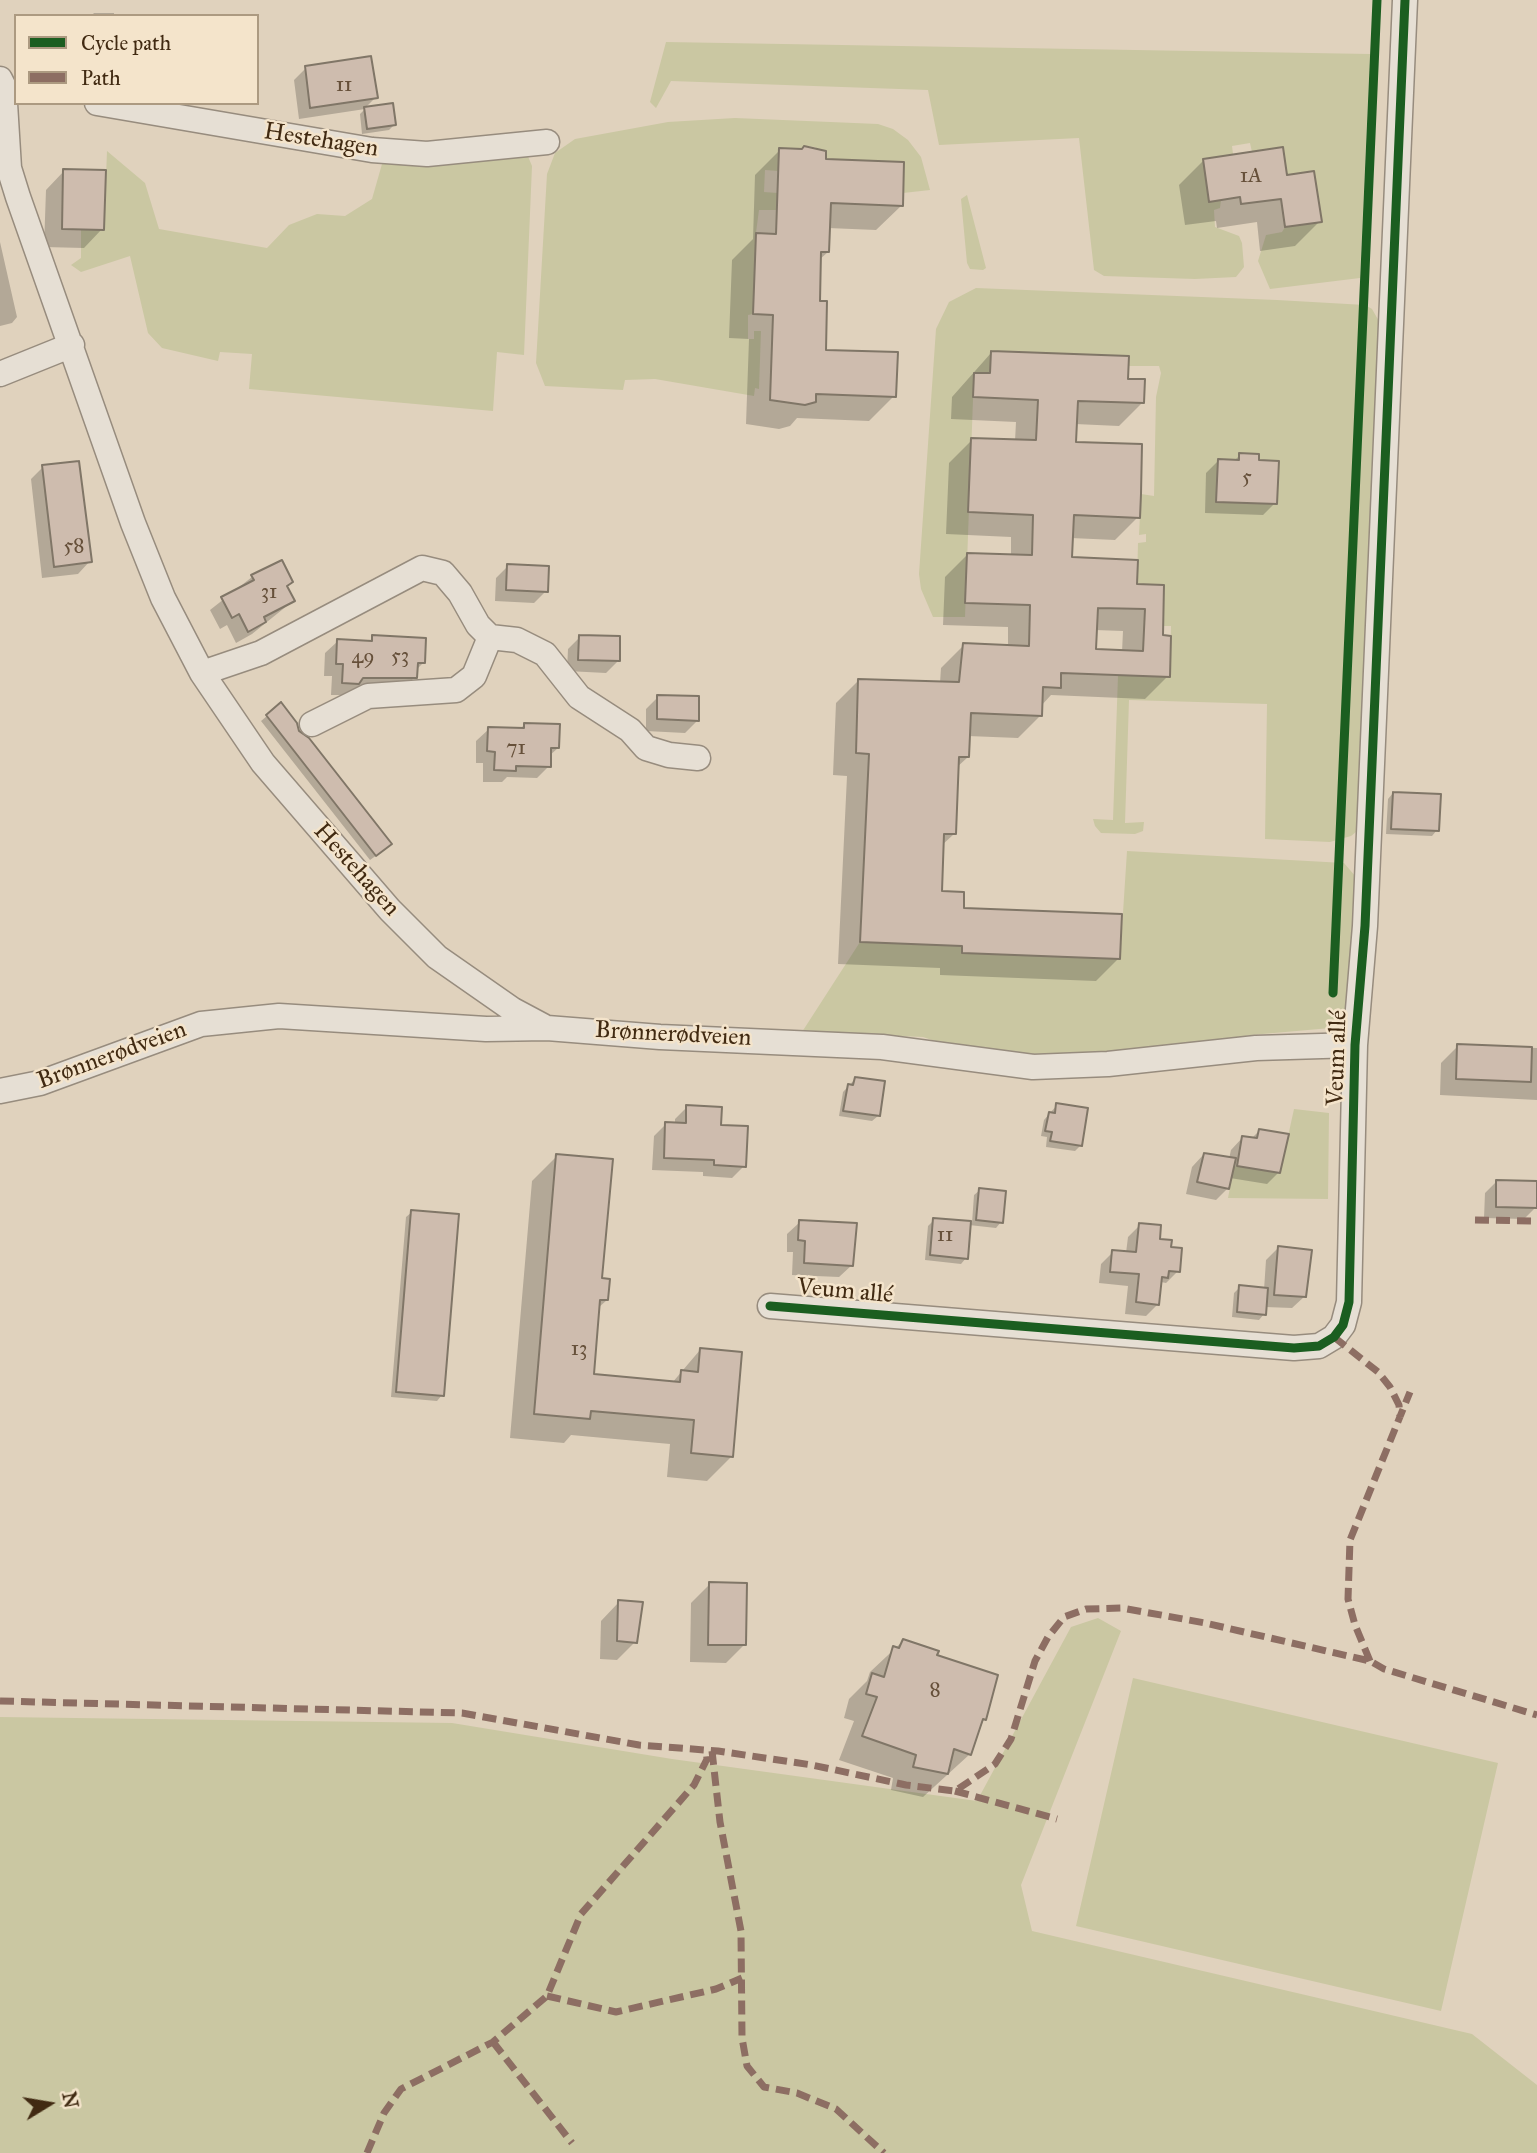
<!DOCTYPE html>
<meta charset="utf-8">
<style>
body{margin:0}
#map{position:relative;width:1537px;height:2153px;overflow:hidden;background:#e0d2bd;font-family:"IM FELL Great Primer",serif}
canvas{display:block}
.legend{position:absolute;left:14px;top:14px;width:245px;height:91px;box-sizing:border-box;background:#f4e4cb;border:2px solid #ac9a81;margin:0;padding:9px 12px;list-style:none;font-size:21px;color:#412a12}
.legend li{display:flex;align-items:center;gap:14px;height:35px}
.legend b{width:35px;border:2px solid #ac9a81}
.north{position:absolute;left:14px;top:2069px;width:70px;height:70px;-webkit-text-stroke:5px #f4e4cb;paint-order:stroke;rotate:79deg;font-size:19px;font-weight:700;line-height:28px;text-align:center;color:#412a12}
.north::after{content:'';display:block;margin:auto;width:24px;height:32px;background:#412a12;clip-path:polygon(50% 0,100% 100%,50% 72%,0 100%)}
</style>
<div id="map">
<canvas width="1537" height="2153"></canvas>
<ul class="legend">
<li><b style="height:9px;background:#1b5e20"></b>Cycle path</li>
<li><b style="height:9px;background:#8d6e63"></b>Path</li>
</ul>
<div class="north">N</div>
</div>
<script>
const context = document.querySelector('canvas').getContext('2d');
context.lineJoin = 'round';
function paint(path, color) { context.fillStyle = color; context.fill(path, 'evenodd'); }
const shape = rows => new Path2D(rows.map(r => 'M' + r).join(''));
function stroke(path, color, width, dash) { context.strokeStyle = color; context.lineWidth = width; context.lineCap = dash ? 'butt' : 'round'; context.setLineDash(dash || []); context.stroke(path); }
function label(font, color, halo, rows, align = 'center') {
  context.font = font + ' "IM FELL Great Primer",serif'; context.lineWidth = 5; context.setLineDash([]); context.textBaseline = 'middle'; context.strokeStyle = halo; context.fillStyle = color; for (const [text, x, y, turn = 0] of rows) {
    context.save(); context.translate(x, y); context.rotate((+turn || 0) * Math.PI / 180); context.textAlign = isNaN(turn) ? turn : align; if (halo) context.strokeText(text, 0, 0); context.fillText(text, 0, 0); context.restore();
  }
}
const green = shape([
 [666,42,1370,54,1360,278,1270,289,1258,261,1266,235,1282,232,1285,227,1321,221,1314,172,1287,175,1282,147,1252,152,1250,143,1232,146,1233,154,1203,159,1209,201,1221,200,1220,208,1214,210,1215,227,1239,236,1242,243,1244,267,1236,277,1195,279,1104,276,1094,270,1079,138,939,145,928,90,671,81,656,108,650,102],
 [735,118,878,124,893,129,908,140,921,157,930,190,903,193,904,162,826,159,815,147,805,146,801,150,779,149,778,171,765,170,764,192,778,193,777,210,759,210,756,233,753,314,748,315,748,339,754,339,754,331,761,331,759,389,755,388,754,396,655,379,625,380,623,390,545,386,536,363,547,174,555,153,575,139,668,122],
 [107,151,145,183,159,229,267,248,289,225,317,214,345,216,372,199,384,157,527,154,532,166,524,355,497,352,493,411,249,389,252,354,220,352,218,361,162,348,148,333,130,256,81,272,71,265,81,258,81,229,104,230],
 [967,195,986,268,983,270,970,269,967,263,961,199],
 [976,288,1277,300,1365,305,1372,309,1380,323,1356,832,1351,836,1330,842,1265,839,1267,704,1129,700,1125,823,1144,822,1143,831,1135,834,1101,833,1095,826,1093,819,1113,820,1118,675,1170,676,1171,626,1163,626,1164,586,1137,584,1138,543,1146,542,1146,534,1139,535,1141,494,1154,496,1156,397,1161,373,1159,366,1129,366,1129,356,991,351,990,373,974,373,965,617,933,617,921,589,919,574,936,329,949,302],
 [1127,851,1344,863,1356,877,1348,1012,1342,1027,1251,1035,1176,1048,1067,1061,944,1044,923,1037,802,1032,860,942,939,945,963,938,963,953,1120,959],
 [1294,1109,1329,1113,1328,1199,1228,1198,1234,1166,1240,1167,1240,1147,1269,1171,1280,1173],
 [1098,1618,1121,1631,1021,1885,1032,1931,1472,2034,1537,2085,1537,2153,0,2153,0,1717,452,1723,672,1759,977,1801,1071,1627],
 [1133,1678,1498,1763,1441,2011,1076,1926]
]);
const shadow = shape([
 [94,13,114,13,114,16,91,16],
 [306,68,376,97,364,109,391,105,394,125,389,130,362,134,360,114,365,109,299,119,294,80],
 [780,150,824,161,901,206,876,230,828,228,828,252,819,260,818,303,824,351,894,396,869,421,797,418,790,426,779,429,746,424,749,339,729,338,732,260,753,239,755,175],
 [1204,160,1286,177,1320,221,1295,246,1260,251,1257,222,1217,228,1216,221,1185,225,1179,185],
 [64,171,102,229,84,248,44,247,46,190],
 [0,242,17,317,12,323,0,326],
 [991,353,1126,381,1142,403,1119,426,1075,424,1075,443,1138,517,1115,540,1071,538,1071,559,1135,586,1161,637,1168,676,1145,699,1051,695,1041,706,1041,715,1018,738,968,736,968,757,956,768,954,834,941,846,940,893,962,910,1119,958,1096,981,940,975,940,968,838,964,847,776,833,775,836,703,859,680,940,683,941,668,964,645,1008,647,1008,627,943,625,945,577,968,554,1011,556,1011,537,946,534,949,463,972,440,1015,441,1016,422,951,419,952,397],
 [1095,630,1123,631,1122,652,1094,651],
 [1240,455,1275,503,1263,515,1205,513,1206,473,1218,461,1234,461],
 [43,467,90,561,78,574,42,578,31,479],
 [508,566,546,591,534,603,495,601,496,578],
 [252,577,291,582,286,588,293,601,252,634,236,643,227,625,220,629,210,610],
 [373,637,423,663,416,670,415,677,403,689,351,690,345,695,331,695,332,676,324,676,325,653,338,641,368,643],
 [580,637,618,661,606,673,567,671,568,649],
 [658,697,697,721,685,733,646,731,646,709],
 [267,716,298,732,384,850,370,860,261,721],
 [525,724,558,748,549,756,549,766,537,778,507,777,502,782,483,782,483,763,476,763,476,741,489,729,519,730],
 [1393,793,1437,830,1432,836,1386,834,1388,799],
 [1458,1046,1537,1048,1537,1100,1440,1095,1441,1063],
 [855,1079,878,1116,872,1121,839,1116,843,1092],
 [1057,1105,1080,1146,1075,1151,1046,1147,1047,1137,1041,1136,1044,1120],
 [687,1107,744,1166,732,1178,703,1176,703,1172,652,1170,654,1136,666,1124,675,1124,675,1119],
 [1259,1131,1279,1172,1267,1184,1230,1178,1228,1188,1216,1200,1186,1194,1192,1167,1204,1154,1229,1159,1231,1150,1243,1137,1251,1139],
 [557,1156,607,1300,598,1308,592,1376,672,1383,700,1350,732,1456,707,1481,667,1477,670,1444,571,1435,564,1443,510,1438,532,1181],
 [1497,1181,1536,1207,1524,1219,1484,1218,1485,1193],
 [980,1190,1001,1222,996,1228,969,1225,966,1258,961,1264,925,1260,928,1226,934,1220,972,1223,974,1195],
 [412,1212,442,1395,437,1401,391,1397,406,1217],
 [800,1222,852,1265,839,1277,792,1275,793,1252,787,1252,787,1234],
 [1140,1225,1158,1240,1178,1271,1166,1283,1161,1282,1158,1304,1146,1316,1125,1314,1128,1286,1099,1283,1101,1264,1113,1252,1126,1253,1128,1237],
 [1278,1248,1305,1296,1292,1308,1265,1307,1264,1314,1259,1320,1232,1317,1234,1293,1240,1287,1264,1290,1266,1260],
 [710,1584,744,1645,726,1663,690,1662,691,1603],
 [619,1602,635,1642,617,1660,600,1659,601,1621],
 [903,1641,935,1656,984,1719,970,1754,923,1797,891,1790,893,1778,839,1760,854,1721,844,1718,849,1699,867,1681,870,1672]
]);
const building = shape([
 [371,56,378,98,310,108,305,66,371,56],
 [393,103,396,125,367,129,364,107,393,103],
 [804,146,826,151,826,159,904,162,903,206,831,203,829,252,821,252,820,301,827,301,826,350,898,352,896,397,816,394,816,402,805,405,770,400,773,315,753,314,756,233,776,234,779,148,802,149,804,146],
 [1283,147,1287,175,1314,171,1322,222,1285,227,1281,199,1241,204,1240,197,1209,202,1203,159,1283,147],
 [63,169,106,170,104,230,62,229,63,169],
 [991,351,1129,356,1128,379,1145,379,1144,403,1078,401,1076,442,1142,444,1141,494,1140,518,1074,515,1072,557,1138,560,1137,584,1164,585,1163,635,1171,636,1170,677,1061,673,1061,688,1043,687,1042,716,971,713,969,757,959,757,956,834,944,834,942,891,964,892,964,908,1122,914,1120,959,962,953,962,946,860,942,869,754,856,753,858,679,959,682,963,643,1029,646,1030,605,965,603,967,553,1032,555,1033,515,968,512,971,438,1036,440,1038,400,973,397,974,373,990,373,991,351],
 [1098,608,1145,609,1143,651,1096,649,1098,608],
 [1239,453,1259,454,1259,460,1279,461,1277,504,1216,502,1218,459,1239,460,1239,453],
 [79,461,92,562,54,567,42,465,79,461],
 [282,560,293,582,287,586,295,601,264,617,266,622,248,632,239,614,232,618,221,597,254,580,251,575,282,560],
 [507,564,549,566,548,592,506,590,507,564],
 [372,635,426,638,425,663,418,663,417,678,363,678,359,684,342,683,343,664,336,664,337,639,372,641,372,635],
 [579,635,620,636,620,661,578,660,579,635],
 [657,695,699,696,699,721,657,719,657,695],
 [281,702,297,723,299,731,309,738,392,844,376,856,266,715,281,702],
 [524,723,560,724,559,748,551,748,551,767,516,766,516,771,494,770,495,752,487,751,488,727,524,728,524,723],
 [1393,792,1441,794,1439,831,1391,829,1393,792],
 [1457,1044,1532,1047,1531,1082,1456,1079,1457,1044],
 [855,1077,885,1081,880,1116,843,1111,848,1084,853,1085,855,1077],
 [1056,1103,1088,1108,1082,1146,1050,1141,1052,1132,1045,1131,1049,1112,1055,1113,1056,1103],
 [686,1105,722,1107,721,1125,748,1126,746,1167,714,1165,714,1160,664,1158,665,1122,686,1123,686,1105],
 [1259,1129,1289,1134,1280,1173,1237,1166,1242,1136,1257,1138,1259,1129],
 [1204,1153,1236,1158,1229,1189,1197,1182,1204,1153],
 [556,1154,613,1159,602,1278,610,1279,608,1300,600,1300,594,1374,680,1382,681,1370,698,1372,700,1348,742,1352,733,1457,691,1453,694,1420,591,1411,590,1419,534,1414,556,1154],
 [1496,1180,1537,1181,1537,1208,1496,1207,1496,1180],
 [979,1188,1006,1191,1003,1223,976,1220,979,1188],
 [411,1210,459,1214,444,1396,396,1392,411,1210],
 [933,1218,971,1221,968,1259,930,1255,933,1218],
 [799,1220,857,1223,853,1266,804,1263,805,1241,798,1240,799,1220],
 [1139,1223,1161,1225,1160,1239,1172,1240,1171,1247,1182,1248,1180,1272,1169,1271,1168,1278,1162,1277,1159,1305,1136,1302,1139,1274,1110,1272,1112,1250,1136,1252,1139,1223],
 [1278,1246,1312,1250,1306,1297,1274,1295,1278,1246],
 [1239,1285,1268,1288,1266,1315,1237,1312,1239,1285],
 [709,1582,747,1583,746,1645,708,1645,709,1582],
 [618,1600,643,1602,637,1643,617,1641,618,1600],
 [903,1639,939,1651,937,1655,998,1675,986,1720,983,1719,971,1755,954,1749,948,1774,913,1767,916,1755,862,1736,877,1697,866,1694,872,1673,884,1677,893,1646,899,1648,903,1639]
]);
const minor = shape([
 [0,79,4,87,9,168,18,197,133,523,163,598,202,673,263,763,390,910,437,957,513,1010,543,1026],
 [97,103,372,150,427,154,547,142],
 [0,374,72,345],
 [202,673,261,653,422,568,443,573,460,593,478,625,490,637,517,640,545,654,579,697,630,730,646,748,669,755,698,758],
 [312,724,368,696,456,690,474,676,490,637],
 [0,1091,40,1083,201,1024,279,1016,486,1029,547,1028,660,1037,882,1047,1033,1067,1108,1064,1256,1048,1355,1045],
 [770,1306,1294,1348,1319,1346,1334,1337,1343,1325,1349,1302,1355,1045,1365,926,1405,0]
]);
const quiet = shape([
 [1475,1220,1537,1221],
 [1334,1337,1378,1372,1390,1387,1399,1405,1400,1418],
 [1370,1661,1355,1625,1348,1599,1350,1540,1410,1392],
 [0,1701,462,1713,639,1745,718,1751,812,1765,906,1785,955,1791,995,1764,1011,1739,1035,1661,1048,1637,1064,1617,1086,1609,1122,1608,1205,1623,1370,1661,1384,1669,1537,1715],
 [712,1751,720,1822,741,1931,742,2038,747,2066,764,2087,797,2093,836,2109,884,2153],
 [955,1791,1057,1819],
 [547,1996,616,2012,716,1989,742,1978],
 [493,2042,572,2143],
 [367,2153,384,2113,401,2089,493,2042,547,1996,581,1914,694,1785,707,1759,706,1750]
]);
const cycleway = shape([
 [1333,993,1377,0],
 [770,1306,1294,1348,1319,1346,1334,1337,1343,1325,1349,1302,1355,1045,1365,926,1405,0]
]);
const numberNames = [
 ["11",344,86],
 ["1A",1251,177],
 ["5",1247,478],
 ["58",74,547],
 ["31",269,593],
 ["53",400,657],
 ["49",363,658],
 ["71",516,749],
 ["11",945,1236],
 ["13",579,1350],
 ["8",935,1691]
];
const streetNames = [
 ["Hestehagen",321,141,9],
 ["Hestehagen",356,870,48],
 ["Brønnerødveien",673,1035,3],
 ["Brønnerødveien",112,1056,-20],
 ["Veum allé",1338,1058,-88],
 ["Veum allé",845,1292,5]
];
paint(green, '#cac7a2');
paint(shadow, '#0003');
paint(building, '#cebcae');
stroke(building, '#807667', 2);
stroke(minor, '#978c7e', 27);
stroke(minor, '#e6dfd4', 24);
stroke(quiet, '#8d6e63', 7, [14, 7]);
stroke(cycleway, '#1b5e20', 9);
label('21px', '#66503a', null, numberNames);
label('24px', '#412a12', '#f4e4cb', streetNames);
</script>
